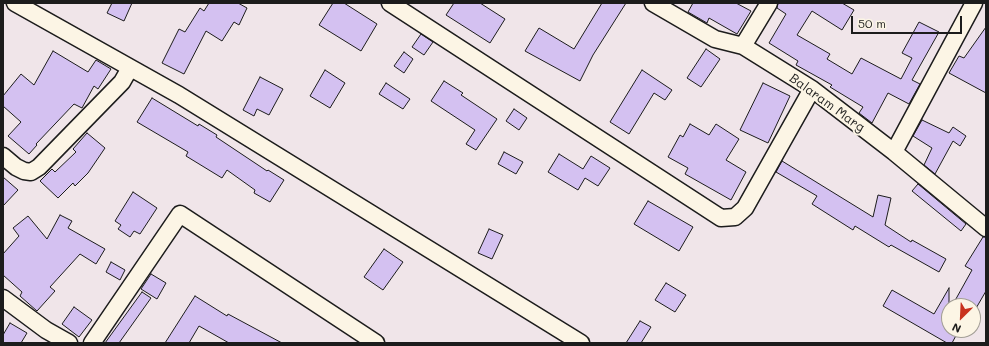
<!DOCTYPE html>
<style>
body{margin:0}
#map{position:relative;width:989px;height:346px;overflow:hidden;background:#f0e5e9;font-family:Mali,sans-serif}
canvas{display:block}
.frame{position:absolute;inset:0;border:4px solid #1c1c1c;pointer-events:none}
.north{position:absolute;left:941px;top:298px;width:40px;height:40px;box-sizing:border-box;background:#fcf5e5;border:1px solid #a29e95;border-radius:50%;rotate:204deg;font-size:11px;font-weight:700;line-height:16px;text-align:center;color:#1c1c1c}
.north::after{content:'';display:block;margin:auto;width:14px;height:18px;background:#c8321e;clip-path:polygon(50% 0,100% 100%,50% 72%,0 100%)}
.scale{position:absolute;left:851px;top:16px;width:111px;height:18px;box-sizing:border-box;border:2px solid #1c1c1c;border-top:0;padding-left:5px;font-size:12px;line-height:14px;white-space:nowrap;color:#1c1c1c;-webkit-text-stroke:3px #fcf5e5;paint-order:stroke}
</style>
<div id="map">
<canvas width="989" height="346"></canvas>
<div class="frame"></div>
<div class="north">N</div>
<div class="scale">50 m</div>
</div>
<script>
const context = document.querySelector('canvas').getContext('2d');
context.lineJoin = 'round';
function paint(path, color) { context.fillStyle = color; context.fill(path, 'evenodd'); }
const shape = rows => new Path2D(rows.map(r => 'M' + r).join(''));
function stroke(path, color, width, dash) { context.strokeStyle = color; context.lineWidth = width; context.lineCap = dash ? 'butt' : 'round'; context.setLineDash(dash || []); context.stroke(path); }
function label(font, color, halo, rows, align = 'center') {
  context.font = font + ' Mali,sans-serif'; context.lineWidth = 4; context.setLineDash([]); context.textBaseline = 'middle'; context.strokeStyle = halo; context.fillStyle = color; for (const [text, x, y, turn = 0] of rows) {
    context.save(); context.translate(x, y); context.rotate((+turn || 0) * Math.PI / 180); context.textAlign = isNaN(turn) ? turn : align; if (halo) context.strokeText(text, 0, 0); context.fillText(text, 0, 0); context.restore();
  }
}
const building = shape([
 [112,3,132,3,124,21,107,13,112,3],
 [209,3,238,3,247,8,239,25,234,22,222,41,206,31,184,74,162,63,179,29,185,32,200,8,204,11,209,3],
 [333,3,344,3,377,24,361,51,319,25,333,3],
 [454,3,480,3,505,19,490,43,446,15,454,3],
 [602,3,626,3,593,55,580,81,525,51,539,28,574,49,602,3],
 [693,3,736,3,751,11,737,34,709,18,707,23,688,12,693,3],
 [778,3,842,3,854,10,842,30,812,11,797,35,830,54,827,59,852,74,861,58,901,79,912,58,902,53,919,22,939,32,912,80,920,84,909,104,888,93,872,123,859,113,863,107,830,87,832,85,796,65,798,61,769,43,786,14,777,8,778,3],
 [986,27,986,93,949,73,959,56,964,58,986,27],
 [421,34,433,42,424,55,412,47,421,34],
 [706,49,720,59,701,87,687,78,706,49],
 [53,51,88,72,96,60,111,69,98,89,94,86,82,108,74,104,36,144,37,145,29,154,8,136,21,122,3,106,3,96,21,74,34,85,53,51],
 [404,52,413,59,404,73,394,66,404,52],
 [325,70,345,83,330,108,310,96,325,70],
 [642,70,672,90,665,100,654,93,629,134,610,122,642,70],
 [260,77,283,89,269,115,257,109,254,116,243,110,260,77],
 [444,81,463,93,461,95,497,119,476,150,466,144,475,130,431,101,444,81],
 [386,83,410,99,403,109,379,94,386,83],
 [763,83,790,96,768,143,740,130,763,83],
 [152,98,198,126,199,124,217,135,216,137,267,171,268,170,284,180,270,202,254,193,255,190,227,170,222,178,186,156,188,152,137,122,152,98],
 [514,109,527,118,519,130,506,121,514,109],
 [922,120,949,133,953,127,966,136,960,146,953,141,935,174,924,165,932,148,913,136,922,120],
 [690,124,709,135,716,124,739,139,726,160,746,172,731,200,685,174,688,168,668,157,680,135,683,137,690,124],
 [87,133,105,148,88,173,75,186,73,183,58,198,40,181,52,169,55,172,76,152,73,149,87,133],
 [504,152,523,162,516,174,498,164,504,152],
 [559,154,583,169,591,156,610,168,598,186,585,178,578,190,548,172,559,154],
 [782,161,873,217,878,195,891,198,885,225,911,242,912,240,946,259,939,272,891,245,889,247,855,226,853,230,812,204,817,196,776,172,782,161],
 [3,177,18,190,3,206,3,177],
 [918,184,966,224,961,231,912,191,918,184],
 [133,192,157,208,140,234,134,231,130,237,118,229,121,225,115,221,133,192],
 [648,201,693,227,679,251,634,224,648,201],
 [60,215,72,221,68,228,105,249,96,264,80,254,50,287,55,291,37,311,20,296,22,292,3,275,3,254,19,236,13,228,28,216,47,239,60,215],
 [489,229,503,235,492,259,478,253,489,229],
 [983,237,986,237,986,291,975,310,973,309,973,306,952,306,972,270,965,266,983,237],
 [384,249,403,262,383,290,364,277,384,249],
 [111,262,125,270,120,280,106,272,111,262],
 [151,274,166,283,157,299,141,289,151,274],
 [666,283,686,295,675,312,655,300,666,283],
 [949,288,949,330,959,330,952,343,947,343,883,306,892,290,934,314,949,288],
 [142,292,151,298,119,343,105,343,142,292],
 [195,296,227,316,228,314,282,343,229,343,199,326,189,343,165,343,195,296],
 [74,307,92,320,79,337,62,324,74,307],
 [640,321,651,327,641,343,626,343,640,321],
 [10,323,27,333,21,343,3,343,3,335,10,323]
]);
const street = shape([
 [15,3,179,95,581,343],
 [390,3,721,218,735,217,745,208,812,89],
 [653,3,715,39,743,46,812,89,894,152,986,228],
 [743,46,769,3],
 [894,152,974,3],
 [3,156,16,167,24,171,31,172,39,167,122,82,130,68],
 [3,298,46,330,69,343],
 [92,343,180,214,376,343]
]);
const streetNames = [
 ["Balaram Marg",827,103,36]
];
paint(building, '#d4c1f1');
stroke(building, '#1c1c1c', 1);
stroke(street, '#1c1c1c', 19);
stroke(street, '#fcf5e5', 16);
label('13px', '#1c1c1c', '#fcf5e5', streetNames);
</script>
